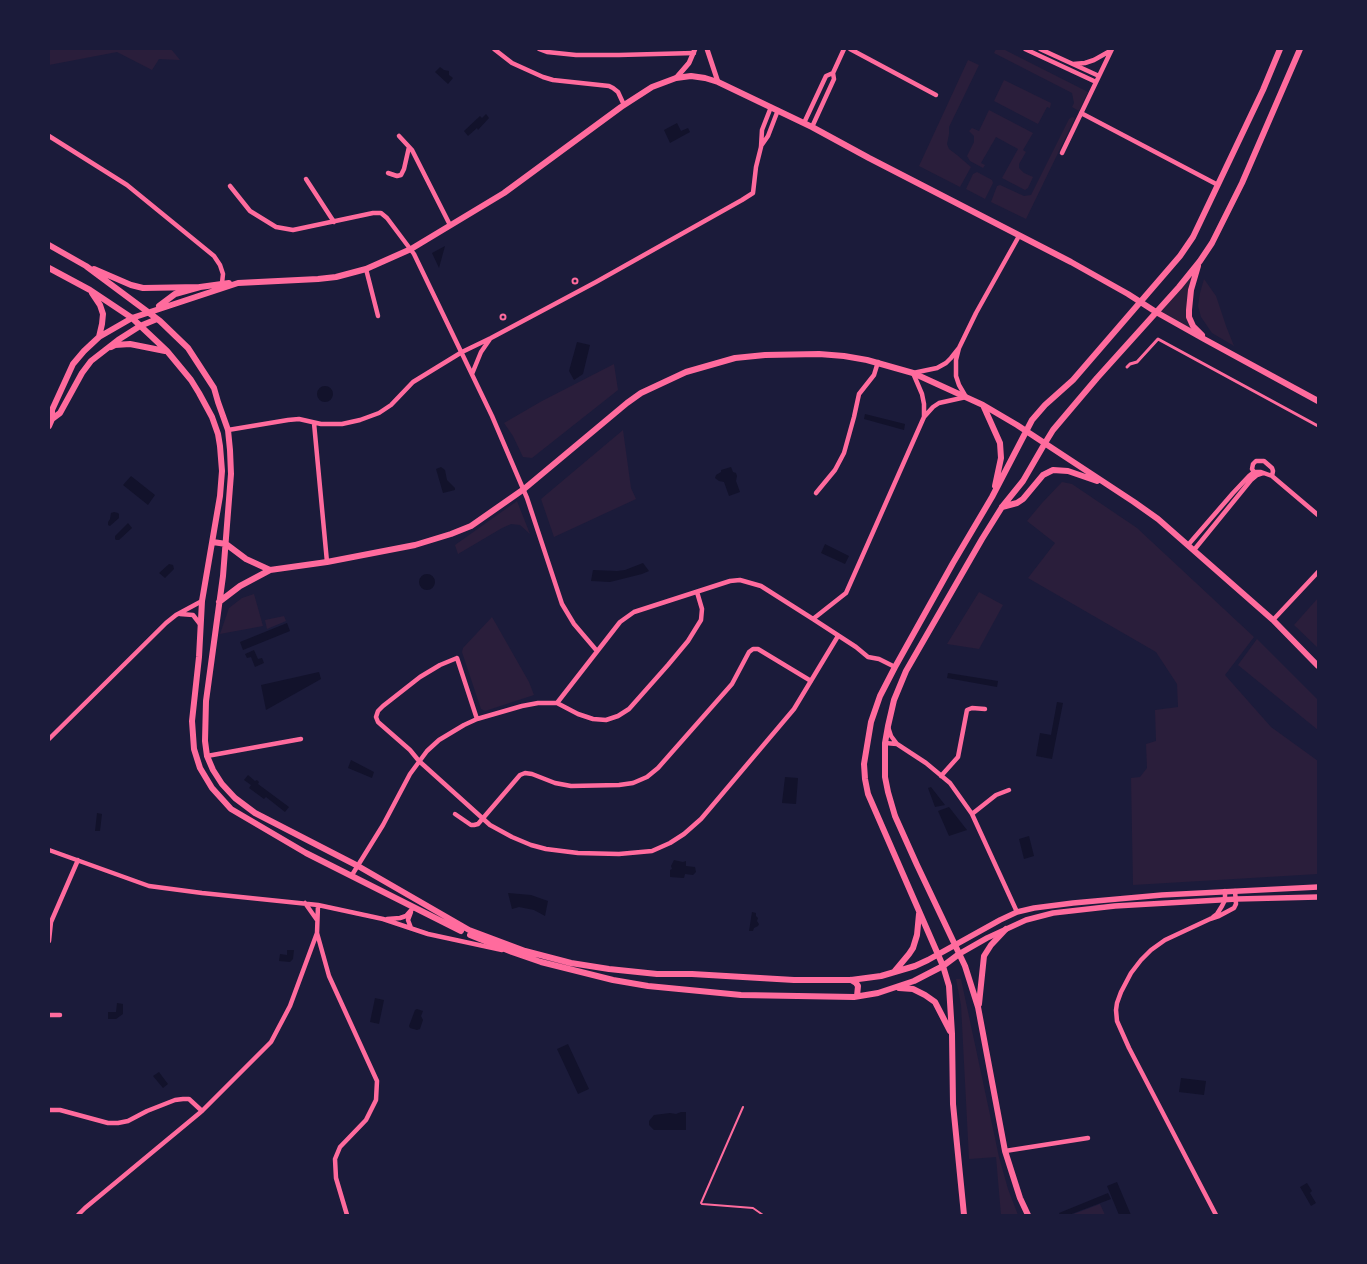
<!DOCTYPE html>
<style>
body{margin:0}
#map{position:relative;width:1367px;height:1264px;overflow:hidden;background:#1b1b3a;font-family:Quicksand,sans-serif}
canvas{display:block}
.frame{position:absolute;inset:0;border:50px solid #1b1b3a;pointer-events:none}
</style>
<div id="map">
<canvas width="1367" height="1264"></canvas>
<div class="frame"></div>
</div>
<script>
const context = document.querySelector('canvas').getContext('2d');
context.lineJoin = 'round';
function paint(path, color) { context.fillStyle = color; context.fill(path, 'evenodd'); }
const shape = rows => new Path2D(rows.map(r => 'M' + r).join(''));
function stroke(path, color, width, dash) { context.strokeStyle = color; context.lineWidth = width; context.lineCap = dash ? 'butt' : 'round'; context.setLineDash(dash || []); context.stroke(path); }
const green = shape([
 [49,49,171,49,180,60,159,59,152,70,117,52,49,65],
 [996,49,1003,49,1088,92,1079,111,1072,107,1074,103,1072,93,994,53],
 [968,60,979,65,949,127,949,134,947,144,949,149,957,155,971,167,960,187,919,166],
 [1004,80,1051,103,1050,108,1047,107,1038,124,994,101],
 [989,110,1033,133,1023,150,1026,152,1019,164,1019,168,1024,173,1033,177,1028,188,1025,190,1002,178,1018,149,996,137,981,163,985,165,983,168,970,161,967,156,974,142,974,136,969,131,972,128,979,131],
 [1072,117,1075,118,1026,219,991,202,997,186,1000,185,1024,196,1031,195,1069,119],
 [977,172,992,180,993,183,985,199,966,189,973,174],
 [1200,261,1191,290,1189,317,1206,340,1156,312],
 [1204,279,1216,296,1226,326,1234,346,1212,333,1201,317,1198,306,1200,293],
 [614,364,618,390,532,458,523,457,513,436,504,423,542,401],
 [623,430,631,488,636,499,554,537,541,499],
 [1062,482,1072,484,1137,528,1254,637,1225,675,1271,727,1318,761,1318,874,1133,885,1131,778,1140,777,1147,768,1146,744,1156,741,1155,710,1178,707,1177,684,1156,652,1028,578,1055,543,1027,521,1042,503],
 [517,501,530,534,520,525,511,524,502,528,458,554,455,545],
 [979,592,1003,605,979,649,947,644],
 [254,594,263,626,220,634,229,608,242,598],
 [1318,598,1318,648,1294,625],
 [284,616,286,621,267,629,265,620],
 [492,617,529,682,534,695,485,711,481,709,462,652,463,648],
 [1257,639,1318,700,1318,730,1238,665],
 [956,979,961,979,999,1157,1008,1189,1018,1215,1001,1215,996,1157,969,1159,961,1005],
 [1100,1204,1105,1215,1071,1215]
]);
const water = shape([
 [440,67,444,70,449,71,449,75,453,78,448,84,435,72],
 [486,114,489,118,478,130,477,128,468,136,464,131,480,116,482,118],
 [677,123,681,131,688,128,690,132,670,143,664,130],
 [445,246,439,268,432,253],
 [577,342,590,345,583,374,574,380,569,371],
 '317 394a8 8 0 1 1 16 0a8 8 0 1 1-16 0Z',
 [865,414,905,424,904,430,864,419],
 [441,467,445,470,447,480,455,488,455,490,443,493,436,469],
 [731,467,733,472,736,473,737,476,736,481,740,492,729,496,724,482,719,481,715,478,716,475,721,472,721,470],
 [131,476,155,495,148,505,123,485],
 [114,512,118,513,119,514,119,518,110,526,108,525,108,522,110,519,111,513],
 [128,523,132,528,119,540,116,540,115,539,115,536],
 [825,544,849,556,845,564,821,553],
 [643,563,649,571,642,574,610,582,591,581,593,570,617,571,625,570],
 [169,564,173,565,174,569,165,578,159,573],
 '419 582a8 8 0 1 1 16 0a8 8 0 1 1-16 0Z',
 [287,623,290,631,243,650,240,642],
 [254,650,258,659,262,658,264,663,255,667,251,657,247,658,245,654],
 [319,672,321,679,266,710,261,685],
 [948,673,998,681,997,687,947,678],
 [1057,702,1063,703,1052,759,1036,756,1040,733,1051,735],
 [351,760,374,772,372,778,348,768],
 [248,775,255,781,257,780,259,782,258,784,289,807,285,812,266,797,264,799,249,788,251,785,244,780],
 [785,777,798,778,796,804,782,803],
 [931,787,945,805,935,807,928,788],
 [949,807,967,830,949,836,938,811],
 [97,813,102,814,100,831,95,831],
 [1029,836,1034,856,1024,859,1019,839],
 [674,860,683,862,686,861,686,866,695,867,696,872,693,875,685,874,684,878,683,878,670,877,670,870,672,869,671,866],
 [508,893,531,895,548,901,545,916,534,910,519,907,512,909],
 [752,912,756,913,756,916,758,918,757,921,759,924,758,926,754,928,753,931,749,931],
 [287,950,294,950,293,959,290,962,279,961,280,954,287,955],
 [375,998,384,1000,379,1024,370,1022],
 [117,1003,123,1004,123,1014,116,1019,108,1019,108,1012,116,1012],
 [417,1009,423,1011,421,1016,423,1020,420,1029,417,1030,410,1028,409,1026,415,1010],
 [568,1044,589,1089,578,1094,557,1049],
 [159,1072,168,1084,163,1088,153,1076],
 [1181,1078,1206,1081,1204,1095,1179,1092],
 [681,1112,686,1112,686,1130,654,1130,649,1125,649,1121,654,1115,670,1113,676,1114],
 [1117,1182,1131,1215,1119,1215,1107,1186],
 [1307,1183,1312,1191,1310,1193,1316,1203,1311,1206,1300,1187],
 [1108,1193,1111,1199,1069,1215,1060,1215,1059,1213]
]);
const service = shape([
 '572.5 281a2.5 2.5 0 1 1 5 0a2.5 2.5 0 1 1-5 0Z',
 '500.5 317a2.5 2.5 0 1 1 5 0a2.5 2.5 0 1 1-5 0Z',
 [743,1107,701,1203,702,1204,753,1208,763,1215]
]);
const pedestrian = shape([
 [1127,367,1130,364,1137,362,1158,339,1318,426]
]);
const minor = shape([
 [494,49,512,63,543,77,553,80,609,86,613,88,618,92,624,105],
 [539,49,547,52,576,55,619,55,694,53],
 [850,49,936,95],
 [1025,49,1096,82],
 [1040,49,1099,76],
 [1073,64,1085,63,1094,60,1110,51],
 [1081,113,1218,185],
 [804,123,826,76,833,73,844,49],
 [812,127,834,79,833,73],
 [49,136,127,185,214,256,220,265,223,274,222,283],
 [399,136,412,150,450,225],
 [761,146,768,136,778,110],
 [1062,153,1112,49],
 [388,173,397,176,401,175,404,169,409,147],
 [306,179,334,222],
 [230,186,250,211,276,227,293,230,373,213,381,213,387,218,414,254,492,416,527,498,562,604,574,624,597,651],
 [366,269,378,316],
 [472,374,481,352,490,339],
 [924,417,924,404,922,394,913,373,937,368,946,363,951,358,959,348,976,313,1019,236],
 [314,423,327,562],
 [228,430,288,420,299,419,321,424,342,424,360,420,379,413,391,405,413,382,462,352,491,338,596,282,742,200,753,193,756,167,761,147,762,130,771,107],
 [1254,472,1252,469,1253,464,1256,461,1264,461,1272,468,1273,471,1272,476],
 [816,493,835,470,844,453,854,417,859,394,874,375,878,362],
 [1188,545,1233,493,1249,476,1254,472,1261,472,1272,476,1318,515],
 [1194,550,1251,480,1257,475,1263,473],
 [180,614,193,615,200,624],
 [813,619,846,593,924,417,933,407,939,403,966,397,959,385,956,376,956,360,959,348],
 [1273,620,1318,572],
 [557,703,620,622,634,612,730,581,740,580,761,586,813,619,856,647,868,657,879,659,895,667],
 [477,719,457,658,440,665,420,677,383,706,378,711,376,717,378,722,410,750,419,761,490,825,512,837,531,845,546,849,578,853,619,854,652,851,670,843,684,834,701,819,794,709,838,636],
 [888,727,891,736,897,744],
 [49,739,166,623,176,615,202,601],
 [885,743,897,744,926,763,950,783,972,814,1017,912],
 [207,756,301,739],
 [941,776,958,757,967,710,972,708,985,709],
 [455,814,471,825,474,825,478,824,520,775,525,773,532,774,555,783,571,786,619,785,633,783,647,777,658,768,732,684,749,652,753,649,758,649,811,681],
 [972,814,996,795,1009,790],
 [49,850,149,886,202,893,318,905,383,919,428,934,502,950],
 [352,875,383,825,410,774,427,751,439,740,464,725,477,719,522,706,538,703,557,703,578,714,593,719,606,720,618,716,629,709,668,665,688,641,701,620,702,609,697,592],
 [305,903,317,920],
 [318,905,317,933,329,976,377,1081,376,1100,366,1120,340,1147,335,1159,336,1178,347,1215],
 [1213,917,1217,914,1222,906,1225,900,1225,891],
 [387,919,400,918,406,916,413,908],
 [411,928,408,920,411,912],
 [49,941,51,922,78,860],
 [49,1015,60,1015],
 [49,1110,60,1110,108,1123,118,1123,128,1121,147,1111,175,1100,183,1099,189,1099,202,1111],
 [1005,1151,1088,1138],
 [78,1215,85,1208,202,1111,271,1042,290,1006,317,933],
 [1216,1215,1129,1048,1117,1021,1116,1010,1117,1003,1121,992,1131,973,1141,960,1151,950,1165,940,1210,919,1219,916,1234,908,1236,904,1235,891]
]);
const tertiary = shape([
 [707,49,718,82],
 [676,78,689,63,695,49]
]);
const secondary = shape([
 [955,945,1000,920,1017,912,1034,908,1073,903,1162,895,1318,887],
 [959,954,987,938,1026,920,1053,913,1115,906,1237,899,1318,897]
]);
const primary = shape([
 [49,245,86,266,160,321,188,348,214,388,218,402,228,430,230,450,231,474,223,576,206,701,205,741,207,756,213,770,222,784,235,798,255,813,358,866,469,930,525,951,571,963,609,969,657,974,692,974,794,980,851,980,881,976,915,966,928,960,955,945],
 [1198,266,1191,290,1189,310,1189,317,1193,326,1202,335],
 [49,268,90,290,132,318,167,351,191,380,199,393,212,417,218,434,220,446,222,471,220,496,202,601,199,657,192,721,194,749,200,768,212,788,231,809,306,853,461,931],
 [94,269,131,285,143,288,200,287],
 [92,293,100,305,103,314,102,324,99,337],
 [159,306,175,294,200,287,229,283],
 [111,347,115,345,130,344,165,351],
 [983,405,1000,443,1001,458,995,486],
 [52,419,60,413,82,373,91,361,118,340,140,326,157,319],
 [49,426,52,419,52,410,73,364,84,351,99,337,132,318,238,283,318,279,336,277,366,269,411,249,504,193,621,107,652,87,676,78,691,76,705,78,718,82,812,127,869,158,1071,262,1128,294,1156,312,1204,339,1318,401],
 [1002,507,1017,503,1023,499,1043,475,1053,470,1068,471,1097,481],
 [213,542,226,544,246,559,270,570],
 [219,602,240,586,270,570,327,562,415,545,451,534,471,526,524,489,627,403,641,393,686,372,735,358,765,355,819,354,844,356,867,360,913,373,983,405,1017,425,1134,502,1158,519,1273,620,1318,666],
 [470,935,512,952,541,962,613,980,648,986,741,995,854,997,878,993,914,981,943,966,959,954],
 [894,972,909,954,913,948,917,935,919,914],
 [851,980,856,983,858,986,857,996],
 [899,988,913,989,925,995,935,1002,950,1031],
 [979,1004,984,956,991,945,1006,929],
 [964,1215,953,1104,952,1034,949,986,943,966,868,794,865,779,864,764,871,722,880,696,895,667,953,563,992,497,1032,420,1045,405,1073,380,1180,256,1193,237,1263,90,1280,49],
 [1028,1215,1020,1198,1005,1151,978,1007,965,966,917,865,895,816,888,792,885,777,885,743,888,726,894,700,906,671,982,539,1002,507,1023,481,1045,443,1053,430,1097,378,1179,287,1200,261,1212,243,1242,183,1300,49]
]);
paint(green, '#2a1e3b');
paint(water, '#12122b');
stroke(service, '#ff6b9d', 2);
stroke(pedestrian, '#ff6b9d', 3);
stroke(minor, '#ff6b9d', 4.5);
stroke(tertiary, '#ff6b9d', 5);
stroke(secondary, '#ff6b9d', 5.5);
stroke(primary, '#ff6b9d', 6);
</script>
